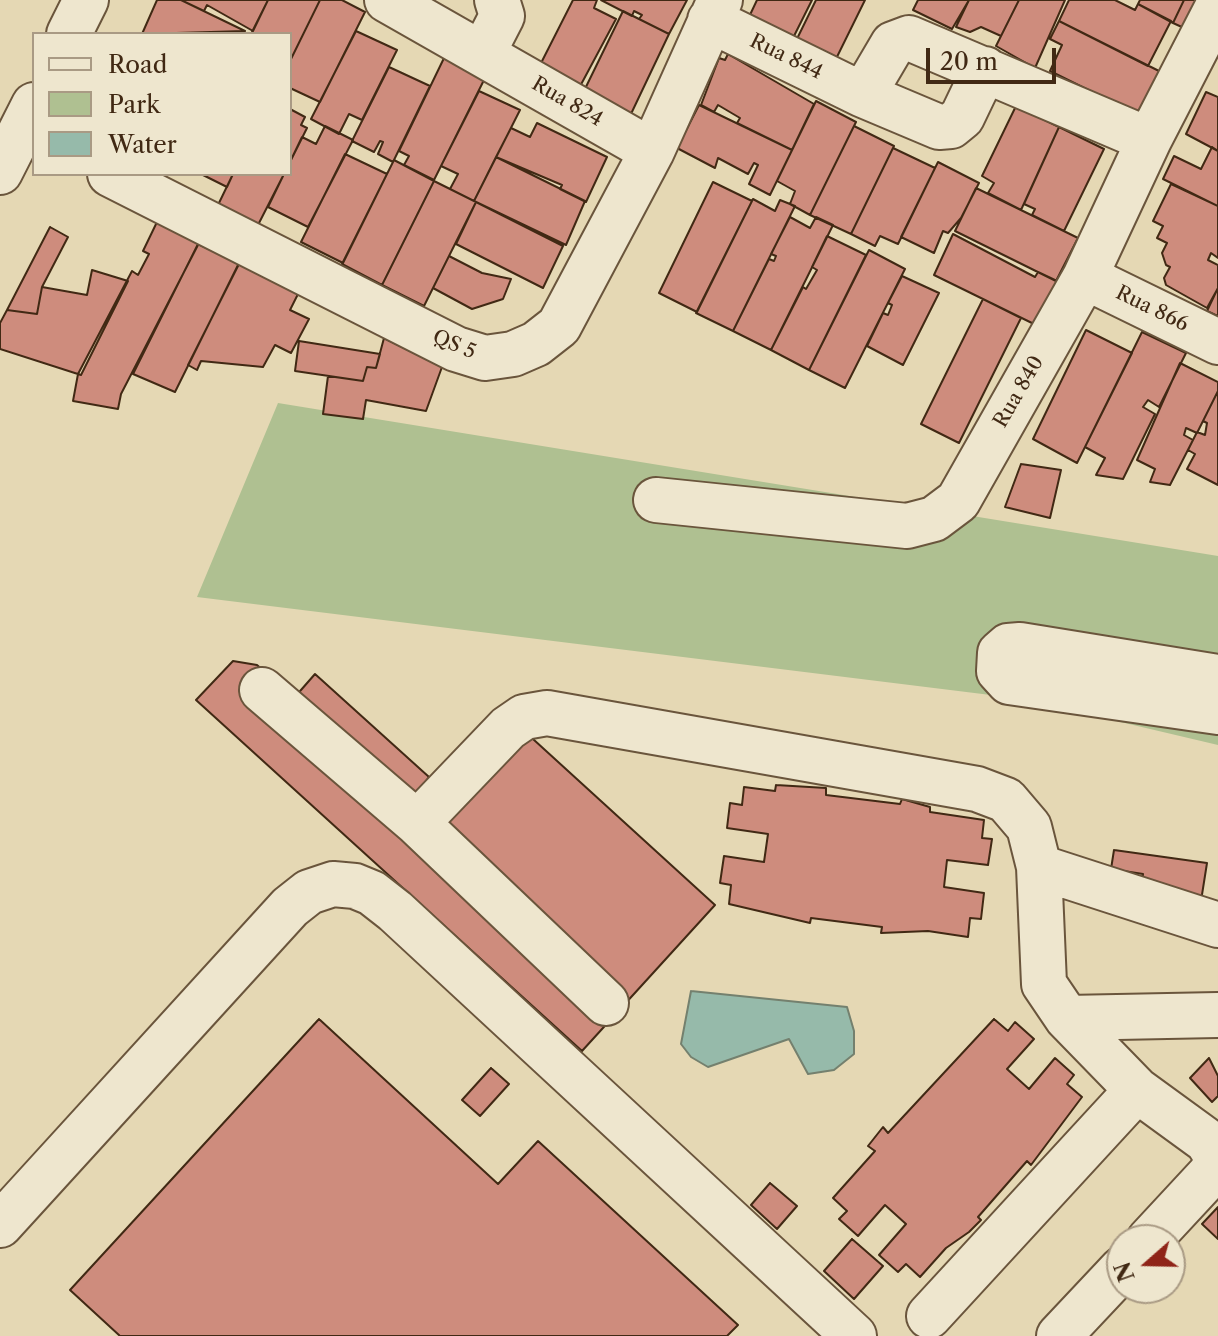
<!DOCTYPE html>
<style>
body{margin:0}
#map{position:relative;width:1218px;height:1336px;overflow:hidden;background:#e5d8b4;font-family:"Libre Caslon Text",serif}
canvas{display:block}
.legend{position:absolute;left:32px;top:32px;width:260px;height:144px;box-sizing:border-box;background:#eee6ce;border:2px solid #a99a84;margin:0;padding:10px 14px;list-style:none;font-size:24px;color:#412914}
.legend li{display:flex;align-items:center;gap:16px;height:40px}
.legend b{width:40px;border:2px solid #a99a84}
.north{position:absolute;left:1106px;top:1224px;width:80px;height:80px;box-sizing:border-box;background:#eee6ce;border:2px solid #a99a84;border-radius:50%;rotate:250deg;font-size:22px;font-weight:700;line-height:32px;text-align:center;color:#412914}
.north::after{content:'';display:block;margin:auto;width:28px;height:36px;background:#8f2418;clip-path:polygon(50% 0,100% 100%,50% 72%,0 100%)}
.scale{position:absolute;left:926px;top:48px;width:130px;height:36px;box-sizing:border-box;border:4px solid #412914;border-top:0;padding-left:10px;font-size:24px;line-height:28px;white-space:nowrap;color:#412914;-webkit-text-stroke:6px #eee6ce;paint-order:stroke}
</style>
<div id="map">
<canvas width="1218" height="1336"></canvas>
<ul class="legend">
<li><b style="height:10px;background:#eee6ce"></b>Road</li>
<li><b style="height:22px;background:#afc091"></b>Park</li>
<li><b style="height:22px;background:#96baaa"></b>Water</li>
</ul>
<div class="north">N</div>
<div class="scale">20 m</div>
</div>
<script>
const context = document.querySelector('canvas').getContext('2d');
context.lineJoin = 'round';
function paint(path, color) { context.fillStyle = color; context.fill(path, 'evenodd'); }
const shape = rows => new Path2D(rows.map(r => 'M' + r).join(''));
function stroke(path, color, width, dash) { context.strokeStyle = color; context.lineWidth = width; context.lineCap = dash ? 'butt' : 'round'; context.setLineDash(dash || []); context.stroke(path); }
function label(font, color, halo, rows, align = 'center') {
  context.font = font + ' "Libre Caslon Text",serif'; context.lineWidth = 6; context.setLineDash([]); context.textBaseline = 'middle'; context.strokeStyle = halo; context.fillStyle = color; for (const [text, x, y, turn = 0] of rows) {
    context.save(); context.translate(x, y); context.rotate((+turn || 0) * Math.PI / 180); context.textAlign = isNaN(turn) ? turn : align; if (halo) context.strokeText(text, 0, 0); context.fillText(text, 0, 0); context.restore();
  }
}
const green = shape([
 [278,403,1218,556,1218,745,1023,699,197,597]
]);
const water = shape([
 [691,991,847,1007,854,1031,854,1054,834,1070,808,1074,789,1039,708,1067,691,1057,681,1044,691,991]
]);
const building = shape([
 [157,0,181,0,245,31,142,34,157,0],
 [181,0,268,0,253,31,207,5,204,11,181,0],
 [268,0,320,0,290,61,290,34,251,34,268,0],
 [320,0,342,0,365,12,320,102,290,88,290,61,320,0],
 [573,0,597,0,594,8,616,19,577,92,537,71,573,0],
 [601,0,687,0,669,34,639,19,642,15,634,11,632,16,601,0],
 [757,0,812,0,790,44,749,17,757,0],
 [816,0,865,0,831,69,792,49,816,0],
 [918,0,969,0,952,29,913,10,918,0],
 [969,0,1019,0,1001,36,981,27,970,32,956,27,969,0],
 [1019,0,1065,0,1035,68,996,46,1019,0],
 [1069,0,1115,0,1135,10,1138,4,1171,21,1148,66,1059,21,1069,0],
 [1140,0,1184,0,1173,23,1138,4,1140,0],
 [1184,0,1198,0,1184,28,1173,23,1184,0],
 [623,11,669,34,630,116,582,95,623,11],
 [1059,21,1161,72,1139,115,1050,71,1062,45,1050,39,1059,21],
 [356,31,397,50,362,120,349,114,339,134,311,119,356,31],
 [728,54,814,104,792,150,737,123,740,118,718,105,714,112,701,105,719,58,725,60,728,54],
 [445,56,490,68,434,180,404,165,409,156,399,151,445,56],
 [389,67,430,86,393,162,378,154,383,142,380,141,374,152,352,141,389,67],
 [479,91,520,110,474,201,450,189,458,174,441,166,479,91],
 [1206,92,1218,97,1218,151,1186,134,1206,92],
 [816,101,856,122,810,215,790,204,795,191,777,181,816,101],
 [699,105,792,150,770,195,749,184,758,165,754,163,748,174,718,158,715,168,677,148,699,105],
 [1016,106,1059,127,1021,210,988,193,994,183,982,176,1016,106],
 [290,109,305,117,301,125,307,128,290,162,290,109],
 [537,123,607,157,586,202,560,189,562,185,496,157,511,128,530,137,537,123],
 [325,126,353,140,308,227,268,207,284,174,290,174,290,162,302,137,316,144,325,126],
 [854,126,894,146,851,234,810,215,854,126],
 [1059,127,1104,149,1064,231,1032,215,1035,209,1024,204,1059,127],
 [1212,147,1218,151,1218,206,1163,179,1174,156,1201,169,1212,147],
 [893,148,935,168,898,244,880,236,875,246,851,234,893,148],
 [345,154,387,174,343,263,301,242,345,154],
 [496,157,585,201,566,245,474,201,496,157],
 [394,160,434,181,382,285,342,264,394,160],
 [938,162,979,183,961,218,948,233,943,231,934,253,901,237,938,162],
 [201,174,233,174,227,187,201,174],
 [233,174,284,174,258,225,218,205,233,174],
 [434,181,476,202,424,306,382,285,434,181],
 [713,182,752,201,697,312,659,293,713,182],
 [1171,184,1218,206,1218,258,1211,253,1208,260,1218,265,1218,288,1207,308,1166,285,1164,278,1170,267,1166,265,1162,253,1167,243,1157,238,1163,226,1153,221,1171,184],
 [976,188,1078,238,1056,281,955,231,976,188],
 [753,199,775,211,780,200,795,206,733,331,696,313,753,199],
 [476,202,563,246,543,288,456,244,476,202],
 [790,217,810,228,816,217,833,225,771,350,733,331,769,259,774,261,776,256,771,254,790,217],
 [157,222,199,243,121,394,118,409,73,401,78,374,132,271,138,275,149,254,143,251,157,222],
 [50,227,68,237,42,287,37,314,7,310,50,227],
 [953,234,1035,277,1038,272,1057,281,1036,325,934,275,953,234],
 [827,236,866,255,809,370,771,350,803,287,806,289,817,270,812,267,827,236],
 [198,244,239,263,175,392,133,374,198,244],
 [869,250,905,269,845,388,809,370,869,250],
 [449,256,482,273,511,279,503,299,472,309,433,288,449,256],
 [240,262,299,292,290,310,309,319,291,353,275,345,263,367,201,361,197,370,188,365,240,262],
 [92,270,128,281,81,375,0,349,0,323,7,310,37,314,42,287,87,295,92,270],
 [902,276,939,293,903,365,867,346,883,313,888,315,892,305,888,303,902,276],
 [1218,288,1218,316,1207,311,1218,288],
 [983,299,1021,318,959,443,921,424,983,299],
 [1086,330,1132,353,1077,463,1033,439,1086,330],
 [1142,332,1186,353,1159,407,1148,400,1143,407,1155,414,1123,479,1096,475,1105,458,1085,447,1142,332],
 [384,338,442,367,426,411,366,400,363,419,323,414,328,376,363,381,367,367,376,368,384,338],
 [299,341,380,354,376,368,367,367,363,381,295,371,299,341],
 [1180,363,1218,382,1218,391,1197,433,1186,428,1184,435,1193,440,1170,485,1150,482,1155,469,1137,460,1180,363],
 [1218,391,1218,485,1187,469,1195,454,1188,450,1197,432,1205,435,1207,423,1203,421,1218,391],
 [1021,464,1061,470,1050,518,1005,507,1021,464],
 [233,661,257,665,294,698,315,674,429,777,420,789,522,729,715,905,582,1051,196,700,233,661],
 [776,785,826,788,826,795,900,804,902,799,930,807,930,812,984,820,982,838,992,839,988,865,947,860,944,887,984,893,981,919,970,918,968,937,928,931,881,933,882,927,811,918,810,923,729,904,731,885,720,883,724,856,764,862,768,834,727,828,730,803,742,805,744,787,775,791,776,785],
 [1114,850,1207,863,1201,901,1141,892,1143,874,1111,869,1114,850],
 [319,1019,498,1184,538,1141,738,1325,727,1336,120,1336,70,1290,319,1019],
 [994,1019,1008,1031,1015,1022,1034,1039,1007,1069,1029,1089,1055,1058,1074,1075,1067,1084,1082,1097,1031,1165,1027,1161,978,1217,981,1220,969,1232,946,1248,920,1277,906,1264,898,1272,879,1255,906,1224,885,1205,858,1236,839,1219,847,1211,833,1198,875,1151,868,1146,883,1127,888,1133,994,1019],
 [1209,1058,1218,1076,1218,1096,1212,1102,1190,1078,1209,1058],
 [491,1068,509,1084,480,1116,462,1100,491,1068],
 [770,1183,797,1206,777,1229,751,1205,770,1183],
 [1218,1207,1218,1239,1202,1224,1218,1207],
 [852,1239,883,1266,854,1299,824,1271,852,1239]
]);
const minor = shape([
 [387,0,652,151],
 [710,20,863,95,893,44,909,38,1149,140],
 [69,34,86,0],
 [483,53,502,16,497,0],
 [863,95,939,127,951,126,962,117,985,69],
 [0,172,34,105],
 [110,174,456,349,485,358,513,354,536,344,559,326,652,151,720,0],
 [1085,277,1218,342],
 [656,500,907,526,934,519,958,501,1085,277,1149,140,1218,6],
 [1218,677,1020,645,1008,646,1000,653,999,671,1009,682,1218,712],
 [262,690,417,823],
 [606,1003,417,823,508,728,524,717,547,713,977,789,1006,800,1029,827,1039,867],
 [1067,1018,1218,1015],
 [0,1225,290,907,309,892,333,884,355,886,372,893,395,911,854,1336],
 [1149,1240,1213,1171,1216,1155,1207,1141,1137,1090,1067,1018,1044,984,1039,867,1218,925],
 [929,1316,1137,1090],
 [1059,1336,1122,1269]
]);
const streetNames = [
 ["Rua 844",786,57,26],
 ["Rua 824",567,102,30],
 ["Rua 866",1152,309,26],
 ["QS 5",454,345,23],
 ["Rua 840",1019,392,-60]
];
paint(green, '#afc091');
paint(water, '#96baaa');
stroke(water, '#74806e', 2);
paint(building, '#ce8c7d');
stroke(building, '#412914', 2);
stroke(minor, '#6a553c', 48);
stroke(minor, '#eee6ce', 44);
label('20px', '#412914', '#eee6ce', streetNames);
</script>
